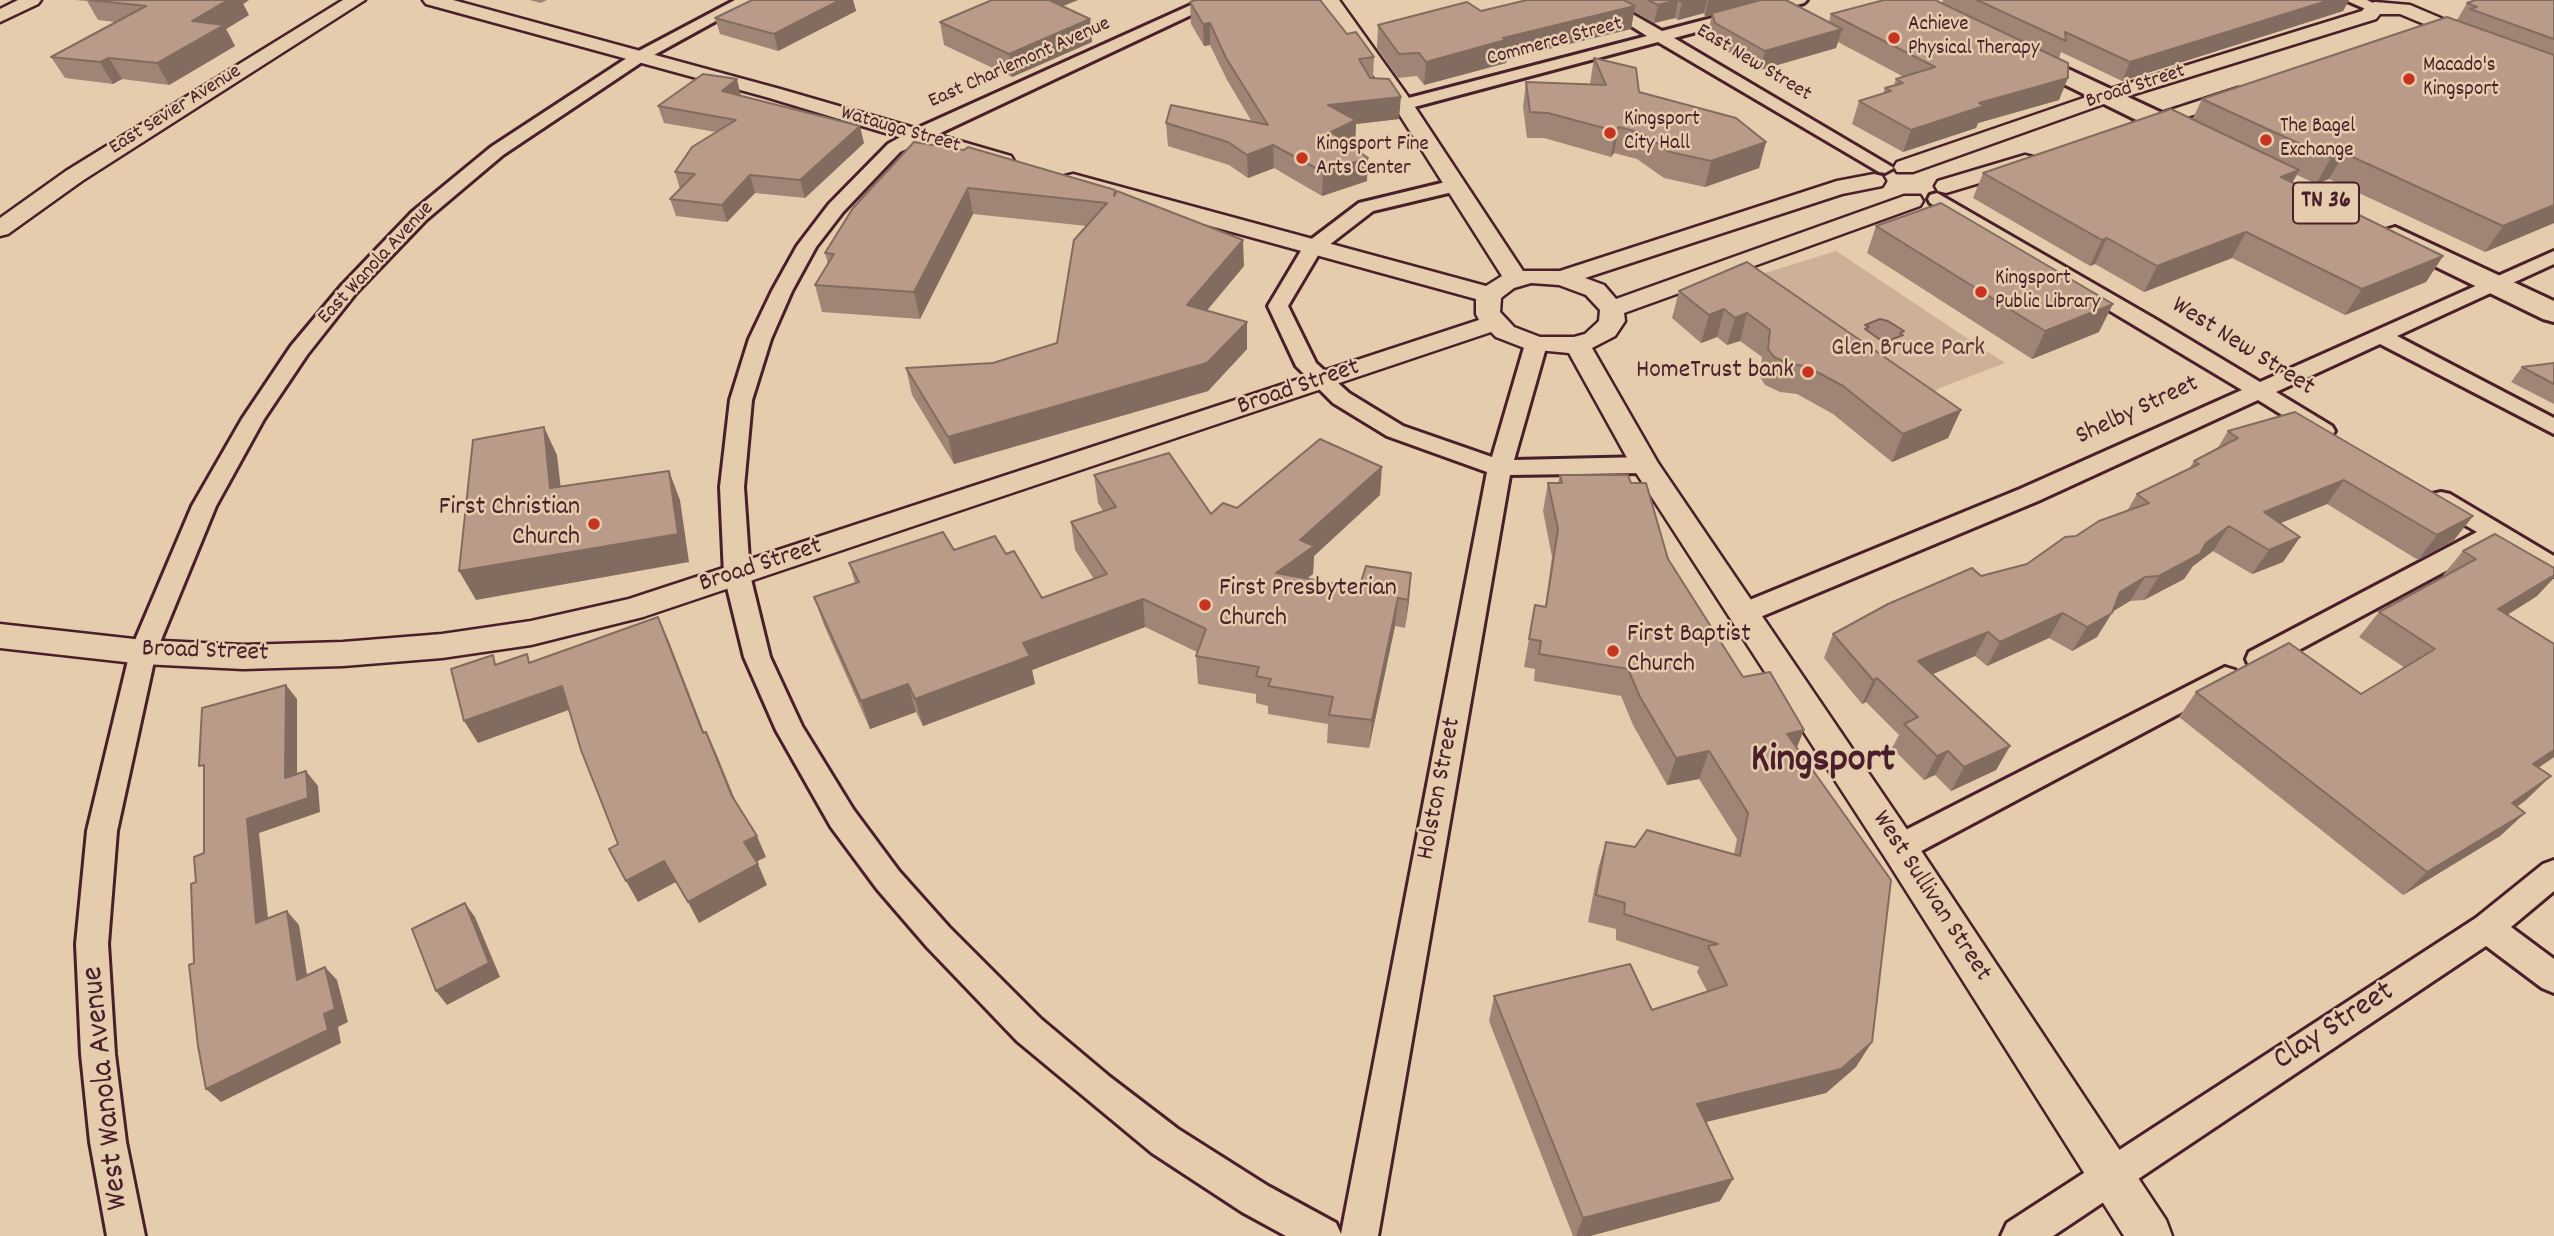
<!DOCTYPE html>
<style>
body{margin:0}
canvas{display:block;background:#e5ccad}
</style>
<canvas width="2554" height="1236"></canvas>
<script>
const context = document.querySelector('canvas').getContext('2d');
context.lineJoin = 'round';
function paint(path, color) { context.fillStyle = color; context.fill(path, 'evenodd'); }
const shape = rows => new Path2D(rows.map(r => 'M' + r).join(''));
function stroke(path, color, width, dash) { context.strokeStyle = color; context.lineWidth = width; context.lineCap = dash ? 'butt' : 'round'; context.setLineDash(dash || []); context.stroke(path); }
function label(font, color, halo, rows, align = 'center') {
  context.font = font + ' Dekko,sans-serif'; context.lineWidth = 5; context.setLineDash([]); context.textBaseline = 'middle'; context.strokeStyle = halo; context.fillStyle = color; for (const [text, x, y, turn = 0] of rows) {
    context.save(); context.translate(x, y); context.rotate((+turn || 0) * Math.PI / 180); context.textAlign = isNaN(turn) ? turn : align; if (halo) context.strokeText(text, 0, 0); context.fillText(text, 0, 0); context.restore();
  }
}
const green = shape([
 [1836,251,1926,311,2005,363,1937,389,1934,399,1739,281]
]);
const water = shape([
 [1880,319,1888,321,1904,331,1900,333,1903,335,1888,341,1884,338,1879,339,1865,329,1869,327,1865,325,1880,319]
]);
const minor = shape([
 [735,0,754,0,645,60,503,155,426,220,356,293,307,355,264,419,216,506,156,652,117,831,108,944,115,1054,126,1142,145,1236,107,1236,90,1142,81,1054,76,944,87,831,130,652,192,506,242,419,291,346,342,285,412,212,491,147,633,54,735,0],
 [1202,0,1223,0,900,152,843,212,816,247,792,291,771,339,752,400,744,487,750,575,770,657,802,726,853,809,899,871,949,927,1041,1019,1110,1077,1178,1129,1268,1186,1336,1223,1341,1234,1487,472,1387,436,1333,403,1296,366,1268,306,1305,244,1359,203,1454,180,1461,182,1463,186,1461,190,1373,211,1320,252,1288,306,1316,363,1349,393,1403,426,1492,457,1525,344,1528,339,1536,338,1544,339,1547,344,1514,460,1645,457,1653,460,1657,465,1653,470,1645,473,1510,475,1378,1236,1286,1236,1242,1212,1152,1153,1017,1041,927,947,877,889,831,827,776,730,744,657,724,575,720,487,730,400,749,339,772,291,797,246,829,204,888,144,909,132,1202,0],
 [1589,0,1608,0,1662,31,1781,0,1807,0,1804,3,1674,38,1894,168,1885,173,1879,172,1658,42,1403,110,1394,105,1397,101,1647,36,1589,0],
 [2345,0,2367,0,2383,8,2375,13,2345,0],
 [1937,193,2157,320,2260,382,2554,251,2554,264,2397,336,2554,418,2554,434,2380,344,2276,392,2332,426,2335,431,2332,436,2324,438,2316,436,2258,400,2038,501,1753,620,1744,622,1735,620,1731,613,1735,606,2020,489,2242,390,1930,203,1928,199,1930,195,1937,193],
 [2441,492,2450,494,2554,556,2554,576,2496,544,2269,666,2259,669,2249,666,2246,659,2249,652,2477,532,2432,506,2429,500,2432,494,2441,492],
 [2225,667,2235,670,2239,677,2235,684,1910,857,1899,861,1888,857,1884,848,1888,839,2225,667],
 [2554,860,2554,891,2511,927,2554,959,2554,993,2542,988,2486,946,2053,1236,2001,1236,2007,1223,2476,918,2543,864,2554,860]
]);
const tertiary = shape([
 [18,0,41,0,38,4,0,22,0,9,18,0],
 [343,0,365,0,82,181,8,234,0,236,0,218,66,171,343,0],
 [423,0,453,0,780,89,1011,156,1014,161,1011,166,1003,168,995,166,766,97,426,4,423,0],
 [1321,0,1339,0,1407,95,1523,271,1560,271,1837,181,1874,174,1882,176,1885,181,1882,186,1842,194,1585,278,1604,285,1616,299,1904,196,1920,196,1923,201,1920,206,1624,313,1625,321,1615,336,1592,348,1658,463,1912,837,2166,1220,2172,1236,2124,1236,1886,859,1631,465,1569,353,1527,349,1496,337,1491,332,643,617,531,645,442,658,343,666,243,669,143,664,0,648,0,624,143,640,243,645,343,642,442,634,531,621,629,599,1479,320,1476,314,1476,299,1065,186,1062,181,1065,176,1073,174,1486,286,1502,276,1387,95,1321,0],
 [1531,283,1559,285,1586,295,1600,310,1599,321,1585,334,1574,337,1540,337,1514,327,1500,312,1501,298,1514,288,1531,283],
 [2375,2,2410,5,2443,19,2445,23,2436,29,2400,14,2380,14,2376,19,2115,100,1913,172,1897,172,1894,167,1897,162,2101,92,2362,11,2368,4,2375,2],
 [2238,88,2245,90,2248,94,2245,98,2141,132,2134,130,2131,126,2134,122,2238,88],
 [2025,155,2033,157,2036,162,2033,167,1946,193,1938,191,1935,186,1938,181,2025,155]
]);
const primary = shape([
 [2021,47,2205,133,2209,139,2205,145,2196,147,2187,145,2013,59,2009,54,2013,49,2021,47],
 [2395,227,2554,301,2554,322,2543,319,2385,242,2381,236,2385,230,2395,227]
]);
const wall = shape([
 [75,0,249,0,243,4,249,15,226,29,235,46,169,85,122,79,113,84,65,78,51,57,115,22,98,20,87,1],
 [529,0,547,0,541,3],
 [752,0,853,0,856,11,778,51,720,34,715,18],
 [992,0,1078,0,1063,6,1090,19,1092,42,1012,77,944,45,940,22],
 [1527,0,1756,0,1756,1,1829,22,1831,14,1942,3,1943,0,2349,0,2343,11,2122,81,2061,52,2059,59,2059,100,1978,123,1976,128,1903,152,1852,124,1859,101,1883,94,1885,88,1894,85,1896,79,1904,77,1838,42,1836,48,1760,70,1711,42,1708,32,1712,15,1705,17,1704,13,1678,20,1675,18,1654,23,1634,12,1631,29,1507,59,1506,63,1424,85,1417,76,1398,78,1377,48,1378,25,1481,11],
 [2554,0,2554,223,2485,252,2329,179,2316,184,2297,175,2292,183,2443,256,2426,282,2345,315,2232,258,2144,292,2095,264,2090,266,1973,198,1983,173,2192,120,2202,99,2457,20,2467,3],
 [1190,2,1347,34,1374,57,1373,78,1399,119,1356,124,1355,143,1351,146,1367,181,1322,196,1274,168,1248,178,1229,165,1168,146,1166,123,1252,122,1227,80,1210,45,1204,46,1191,24],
 [1594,58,1639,92,1766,142,1759,168,1705,187,1664,178,1637,159,1614,153,1611,157,1544,138,1527,138,1523,107,1526,82,1590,84],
 [741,96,864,143,805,198,755,193,727,222,676,216,670,199,680,189,675,172,716,132,664,123,658,106],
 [914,142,1115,194,1244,266,1207,310,1247,349,1208,391,954,464,912,395,906,368,993,363,1057,343,1087,226,973,214,920,319,822,312,815,285,828,264,825,253],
 [1876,226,2099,332,2032,359,1867,253],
 [1747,262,1961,410,1948,438,1892,462,1833,414,1797,394,1780,392,1765,385,1760,377,1762,357,1740,341,1727,345,1717,337,1701,343,1672,318,1679,291],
 [2554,363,2554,404,2511,382,2522,367],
 [2228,431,2473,516,2454,540,2418,560,2327,504,2280,523,2300,537,2283,562,2252,574,2213,551,2193,566,2184,579,2144,600,2130,601,2112,612,2097,637,2072,651,2049,638,1987,666,1975,656,1933,674,2010,746,1996,770,1951,791,1935,775,1924,780,1892,748,1899,735,1866,702,1862,704,1824,658,1833,634,1981,576,2027,564,2076,536,2127,511,2137,494,2189,469,2194,461,2217,449],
 [1094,475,1211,514,1237,508,1380,495,1314,556,1313,574,1307,578,1409,601,1405,628,1395,626,1369,748,1327,743,1328,724,1268,714,1268,706,1256,703,1256,694,1198,684,1196,656,1197,652,1145,627,1032,670,1035,684,923,726,916,712,870,729,824,625,814,597,855,583,849,563,954,550,1006,554,1042,598,1094,579,1075,550,1071,522,1103,511,1098,503],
 [1560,475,1631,483,1668,559,1743,677,1797,748,1856,1067,1826,1093,1706,1122,1720,1201,1590,1236,1573,1236,1489,1021,1494,996,1652,1010,1707,991,1697,972,1699,967,1616,940,1616,929,1588,922,1598,869,1606,842,1635,847,1734,854,1737,839,1699,779,1667,785,1633,725,1621,696,1534,681,1535,669,1524,667,1535,605,1545,607,1552,557,1543,511,1548,483,1558,483],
 [2463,551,2537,596,2507,615,2554,644,2554,757,2538,768,2526,800,2517,807,2525,813,2500,836,2403,895,2179,717,2196,692,2361,694,2405,668,2359,637,2379,612,2445,576,2443,575]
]);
const shadedWall = shape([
 [220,0,249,0,243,4,249,15,226,29,235,46,169,85,157,63,192,21],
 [840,0,853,0,856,11,778,51,774,34],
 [1036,0,1078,0,1038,16],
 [1678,0,1675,18,1654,23,1658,5],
 [1690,0,1707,0,1704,13,1678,20,1682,2],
 [1708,0,1756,0,1755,4,1712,13,1712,15,1705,17],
 [2330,0,2349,0,2343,11,2122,81,2130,62],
 [1635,6,1631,29,1507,59,1506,63,1424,85,1426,62,1503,38],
 [1090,19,1092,42,1012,77,1009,54],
 [1210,23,1210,45,1204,46,1203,24],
 [1842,29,1836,48,1760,70,1765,51],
 [109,58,122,79,113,84,100,62],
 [2068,78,2059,100,1978,123,1976,128,1903,152,1911,130,1979,103],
 [737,79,741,96,722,91],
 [1401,97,1399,119,1356,124,1355,143,1330,155,1328,105],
 [860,126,864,143,805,198,800,180],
 [1619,127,1614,153,1611,157,1615,131],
 [1766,142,1759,168,1705,187,1711,161],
 [1273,145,1274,168,1248,178,1247,155],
 [2344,153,2329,179,2316,184,2331,158],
 [1368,158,1367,181,1322,196,1323,172],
 [2299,170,2285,196,2281,177],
 [750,175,755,193,727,222,722,205],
 [968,188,973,214,920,319,914,292],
 [2554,205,2554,223,2485,252,2503,226],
 [2246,232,2232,258,2144,292,2157,266],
 [2107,238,2095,264,2090,266,2102,240],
 [1243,240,1244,266,1189,332,1187,305],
 [2443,256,2426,282,2345,315,2362,289],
 [2113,304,2099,332,2032,359,2045,331],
 [1724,309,1717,337,1701,343,1709,315],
 [1747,313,1740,341,1727,345,1735,318],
 [1247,322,1247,349,1208,391,954,464,948,437],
 [1961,410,1948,438,1892,462,1903,434],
 [544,427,557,455,564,516,550,488],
 [1382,467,1380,495,1314,556,1313,574,1276,601,1276,573,1300,540],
 [669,471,680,500,689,562,476,600,459,571],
 [2344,480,2327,504,2247,537,2264,512],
 [2473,516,2454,540,2418,560,2437,535],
 [2229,526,2213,551,2193,566,2184,579,2144,600,2159,576],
 [2300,537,2283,562,2252,574,2269,550],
 [1411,573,1409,601,1405,628,1408,600],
 [2554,575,2554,578,2537,596,2477,634,2498,609],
 [2145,577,2130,601,2105,616,2120,592],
 [1398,598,1395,626,1369,748,1372,720],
 [1143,599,1145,627,1032,670,1035,684,923,726,915,699,1023,643],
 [2063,613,2049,638,1987,666,2000,642],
 [2112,613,2097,637,2072,651,2087,627],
 [658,617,668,639,713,755,703,733],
 [1988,632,1975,656,1907,685,1918,661],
 [1877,678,1866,702,1862,704,1873,680],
 [908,684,916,712,870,729,861,701],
 [286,685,297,699,297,793,285,778],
 [562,686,574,708,478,743,464,721],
 [1804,730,1793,757,1787,734],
 [706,732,716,753,742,817,732,796],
 [2010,746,1996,770,1951,791,1964,767],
 [2554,750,2554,757,2508,788,2533,764],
 [1709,751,1699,779,1667,785,1676,758],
 [1948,751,1935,775,1924,780,1937,756],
 [306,771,318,786,320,812,259,833,270,937,256,923,247,819],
 [2551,776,2526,800,2487,827,2512,803],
 [2525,813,2500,836,2403,895,2427,872],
 [757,836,766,857,754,863,744,842],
 [664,861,676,882,638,902,626,881],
 [758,864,767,885,699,923,688,902],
 [465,903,475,917,500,977,447,1005,436,991],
 [287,911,299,925,310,993,297,980],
 [325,967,337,980,348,1022,338,1027,341,1043,221,1102,206,1089,324,1014],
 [1872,1042,1856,1067,1826,1093,1685,1127,1697,1104],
 [1733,1179,1720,1201,1590,1236,1576,1236,1583,1218]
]);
const building = shape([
 [90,0,228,0,192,21,224,25,157,63,109,58,100,62,51,57,146,6,90,0],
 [752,0,840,0,774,34,715,18,752,0],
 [992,0,1049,0,1090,19,1009,54,940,22,992,0],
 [1195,0,1320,0,1347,34,1356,32,1374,57,1359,59,1370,78,1389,79,1401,97,1328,105,1356,120,1331,132,1368,158,1323,172,1273,145,1247,155,1228,142,1166,123,1171,105,1268,125,1226,58,1210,23,1203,24,1190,2,1195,0],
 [1527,0,1624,0,1635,6,1503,38,1509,39,1426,62,1419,53,1399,54,1378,25,1467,2,1481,11,1527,0],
 [1648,0,1690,0,1682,2,1678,0,1658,5,1648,0],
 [1761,0,1786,0,1842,29,1765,51,1715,23,1712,13,1761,0],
 [1884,0,1935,0,2068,63,2068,78,1979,103,1984,106,1911,130,1859,101,1891,91,1885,88,1903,83,1896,79,1935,67,1831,14,1884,0],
 [1977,0,2330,0,2130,62,2065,32,2066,41,1977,0],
 [2475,0,2554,0,2554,39,2470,9,2477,7,2467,3,2475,0],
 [2447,17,2554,55,2554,205,2503,226,2344,153,2331,158,2202,99,2447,17],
 [1594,58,1636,68,1639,92,1736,118,1766,142,1711,161,1670,152,1642,133,1619,127,1615,131,1548,113,1530,112,1526,82,1606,85,1594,58],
 [703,74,737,79,722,91,860,126,800,180,750,175,722,205,670,199,695,174,675,172,692,147,736,120,658,106,703,74],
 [2171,109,2299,170,2281,177,2443,256,2362,289,2246,232,2157,266,2107,238,2102,240,1983,173,2171,109],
 [914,142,964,150,968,147,1115,190,1114,196,1117,191,1243,240,1187,305,1247,322,1207,363,948,437,906,368,993,363,1057,343,1074,240,1107,203,968,188,914,292,815,285,834,254,825,253,853,208,914,142],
 [1941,203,2113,304,2045,331,1876,226,1941,203],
 [1747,262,1961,410,1903,434,1843,386,1806,366,1789,364,1774,357,1768,349,1770,330,1747,313,1735,318,1724,309,1709,315,1679,291,1747,262],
 [2554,363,2554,384,2522,367,2554,363],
 [2295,412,2473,516,2437,535,2344,480,2264,512,2300,537,2269,550,2229,526,2206,543,2200,554,2159,576,2145,577,2120,592,2112,613,2087,627,2063,613,2000,642,1988,632,1918,661,2010,746,1964,767,1948,751,1937,756,1904,724,1918,717,1877,678,1873,680,1833,634,1888,604,1972,568,1981,576,2027,564,2065,537,2076,536,2099,521,2149,503,2137,494,2199,464,2194,461,2238,438,2228,431,2295,412],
 [544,427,550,488,669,471,678,534,459,571,473,440,544,427],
 [1320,439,1382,467,1300,540,1314,546,1276,573,1359,588,1366,566,1411,573,1408,600,1398,598,1372,720,1329,715,1333,697,1268,686,1271,679,1256,676,1259,667,1196,656,1206,629,1143,599,1023,643,1030,656,915,699,908,684,861,701,814,597,859,582,849,563,943,532,954,550,995,536,1006,554,1014,551,1042,598,1107,574,1071,522,1116,507,1094,475,1169,453,1211,514,1223,503,1237,508,1320,439],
 [1560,475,1628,475,1631,483,1646,483,1668,559,1743,677,1770,672,1804,730,1787,734,1891,880,1872,1042,1841,1069,1697,1104,1733,1179,1583,1218,1494,996,1630,964,1652,1010,1727,985,1708,946,1718,944,1624,914,1625,903,1596,895,1606,842,1635,847,1647,830,1740,856,1748,813,1709,751,1676,758,1640,697,1628,669,1539,654,1541,641,1529,639,1535,605,1546,607,1558,529,1548,483,1562,483,1560,475],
 [2495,534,2554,568,2554,575,2498,609,2554,644,2554,750,2533,764,2551,776,2512,803,2525,813,2427,872,2196,692,2289,643,2361,694,2435,649,2379,612,2476,559,2463,551,2495,534],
 [658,617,703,733,706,732,732,796,757,836,744,842,758,864,688,902,664,861,626,881,609,849,618,844,581,750,562,686,464,721,451,669,493,655,495,665,527,654,529,663,658,617],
 [286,685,285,778,306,771,308,798,247,819,256,923,287,911,297,980,325,967,335,1009,324,1014,328,1030,206,1089,198,1046,189,965,194,963,191,884,196,882,194,857,204,853,204,765,199,766,202,708,286,685],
 [465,903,489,963,436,991,412,929,465,903]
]);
const markers = [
 [1894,38,7,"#c8321e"],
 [2409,79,7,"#c8321e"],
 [1610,133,7,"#c8321e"],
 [2266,140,7,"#c8321e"],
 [1302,158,7,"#c8321e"],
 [1981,292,7,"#c8321e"],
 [1808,372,7,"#c8321e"],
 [594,524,7,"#c8321e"],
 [1205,605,7,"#c8321e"],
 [1613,651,7,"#c8321e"]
];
const farPoinames = [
 ["Achieve",1908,26],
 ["Physical Therapy",1908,50],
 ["Macado's",2423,67],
 ["Kingsport",2423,91],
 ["Kingsport",1624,121],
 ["City Hall",1624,145],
 ["The Bagel",2280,128],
 ["Exchange",2280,152],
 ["Kingsport Fine",1316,146],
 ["Arts Center",1316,170],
 ["Kingsport",1995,280],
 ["Public Library",1995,304]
];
const farStreetnames = [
 ["Commerce Street",1555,43,-15],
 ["East Charlemont Avenue",1020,64,-24],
 ["East New Street",1753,64,31],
 ["Broad Street",2136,88,-18],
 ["East Sevier Avenue",176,111,-32],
 ["Watauga Street",900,131,16],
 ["East Wanola Avenue",377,264,-47]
];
const shields = [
 [2326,203,66]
];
const shieldNames = [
 ["TN 36",2326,203]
];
const streetNames = [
 ["West New Street",2242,348,32],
 ["Broad Street",1299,389,-19],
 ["Shelby Street",2138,412,-25],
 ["Broad Street",761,567,-18],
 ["Broad Street",205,653,2],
 ["Holston Street",1441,789,-79],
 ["West Sullivan Street",1930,897,57]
];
const parkNames = [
 ["Glen Bruce Park",1908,350]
];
const poiNames = [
 ["HomeTrust bank",1794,372],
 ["First Christian",580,509],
 ["Church",580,539],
 ["First Presbyterian",1219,590,"left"],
 ["Church",1219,620,"left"],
 ["First Baptist",1627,636,"left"],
 ["Church",1627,666,"left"]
];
const nearStreetnames = [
 ["Clay Street",2335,1028,-33],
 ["West Wanola Avenue",108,1088,-96]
];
const townNames = [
 ["Kingsport",1823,764]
];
paint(green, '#ccb098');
paint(water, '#a8887a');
stroke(water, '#825e5a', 2);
stroke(minor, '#4a1f2b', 6);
stroke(tertiary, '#4a1f2b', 5);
stroke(primary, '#4a1f2b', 6);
paint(minor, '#e5ccad');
paint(tertiary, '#e5ccad');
paint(primary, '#e5ccad');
paint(wall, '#a08576');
paint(shadedWall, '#826c60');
paint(building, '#ba9b89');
stroke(building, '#826c60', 2);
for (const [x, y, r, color] of markers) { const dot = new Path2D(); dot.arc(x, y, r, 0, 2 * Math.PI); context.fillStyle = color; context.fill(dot); stroke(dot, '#e5ccad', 2.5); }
label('21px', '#4a1f2b', '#e5ccad', farPoinames, 'left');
label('21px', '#4a1f2b', '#e5ccad', farStreetnames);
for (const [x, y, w] of shields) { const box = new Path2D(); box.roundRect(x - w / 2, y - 20.5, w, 41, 5); context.fillStyle = '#e5ccad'; context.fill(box); stroke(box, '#4a1f2b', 2); }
label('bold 24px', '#4a1f2b', null, shieldNames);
label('26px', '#4a1f2b', '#e5ccad', streetNames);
label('26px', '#5e353b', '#e5ccad', parkNames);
label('26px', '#4a1f2b', '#e5ccad', poiNames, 'right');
label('32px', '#4a1f2b', '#e5ccad', nearStreetnames);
label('bold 40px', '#4a1f2b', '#e5ccad', townNames);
</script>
